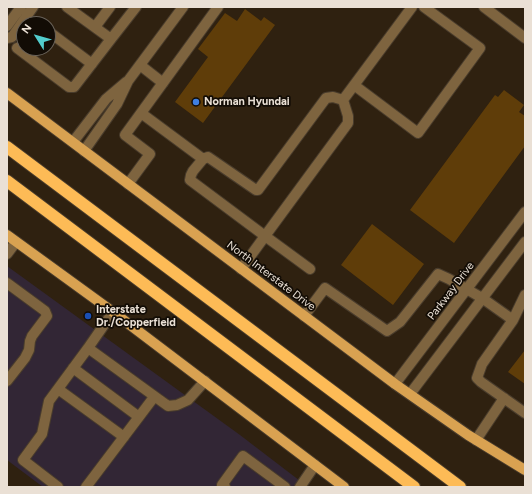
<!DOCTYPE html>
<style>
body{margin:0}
#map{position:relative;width:532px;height:494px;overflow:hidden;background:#2f2110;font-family:Figtree,sans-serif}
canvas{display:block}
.frame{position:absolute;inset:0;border:8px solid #eae0d5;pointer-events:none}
.north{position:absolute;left:16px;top:16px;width:40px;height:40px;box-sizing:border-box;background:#120c05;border:1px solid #686158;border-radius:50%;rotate:307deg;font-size:11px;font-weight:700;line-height:16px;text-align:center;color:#eae0d5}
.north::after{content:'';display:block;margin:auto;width:14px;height:18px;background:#52cdcd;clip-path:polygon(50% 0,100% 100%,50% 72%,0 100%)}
</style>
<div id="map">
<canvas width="532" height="494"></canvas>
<div class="frame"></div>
<div class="north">N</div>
</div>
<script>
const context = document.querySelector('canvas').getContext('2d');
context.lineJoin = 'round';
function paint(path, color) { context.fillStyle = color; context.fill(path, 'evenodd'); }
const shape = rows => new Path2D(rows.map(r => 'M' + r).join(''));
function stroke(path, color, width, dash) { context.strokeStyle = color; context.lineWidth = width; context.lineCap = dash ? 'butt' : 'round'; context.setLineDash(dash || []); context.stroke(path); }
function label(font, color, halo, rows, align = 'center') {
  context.font = font + ' Figtree,sans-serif'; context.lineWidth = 3.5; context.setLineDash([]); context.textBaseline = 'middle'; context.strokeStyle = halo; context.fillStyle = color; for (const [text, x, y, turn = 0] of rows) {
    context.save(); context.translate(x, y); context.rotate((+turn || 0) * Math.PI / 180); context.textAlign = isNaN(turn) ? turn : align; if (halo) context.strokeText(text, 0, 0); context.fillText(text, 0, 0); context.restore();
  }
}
const commercial = shape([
 [7,266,240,435,308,487,43,487,7,460]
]);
const building = shape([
 [245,9,261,21,264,17,275,25,203,123,175,102,208,57,198,49,225,13,237,21],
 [504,90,524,105,519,112,525,116,525,146,454,243,410,210,495,95,498,97],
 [372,224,424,264,393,305,341,265],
 [525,350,525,384,508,372]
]);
const minor = shape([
 [67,7,111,39,136,7],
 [484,7,525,38],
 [36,23,38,24],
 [7,26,21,7],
 [95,27,110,7],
 [48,31,92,64],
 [7,38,12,37,33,7],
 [17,48,69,87,74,87,111,39],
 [140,65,163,83],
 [354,85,418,133,480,48,424,7],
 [141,113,203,159],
 [73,142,106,99,126,82],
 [84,151,117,104,128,81,183,7],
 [128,184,150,154,125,135,218,7],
 [7,254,16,242],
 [241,269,265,236,194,183,190,180,191,175,193,171,203,159,208,157,256,190,258,190,326,98,333,97,343,100,412,7],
 [310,269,265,236,348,123,348,116,343,100],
 [7,283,45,311,47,316,32,336,30,341,29,350,25,358,7,381],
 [113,312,88,348,168,406,177,405,188,400,205,381],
 [304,316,325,288,387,331,400,322,438,274,449,279,482,298,513,320,482,364,477,378,481,382,525,413],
 [513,320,525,295],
 [73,368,139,417],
 [395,384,525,212],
 [58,389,124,437],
 [410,394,525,242],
 [476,440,504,398],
 [58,487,23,460,42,434,49,401,88,348],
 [86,487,154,397],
 [225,487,222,485,243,456,285,487],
 [300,487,315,465]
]);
const major = shape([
 [7,93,395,384,468,435,525,470],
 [7,235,113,312,344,487]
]);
const highway = shape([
 [7,147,460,487],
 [7,181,414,487]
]);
const markers = [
 [196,102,4,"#3f7fe0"],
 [88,316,4,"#1a4fb4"]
];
const poiNames = [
 ["Norman Hyundai",204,102],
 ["Interstate",96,310],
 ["Dr./Copperfield",96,323]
];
const streetNames = [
 ["North Interstate Drive",271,276,37],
 ["Parkway Drive",451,291,-53]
];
paint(commercial, '#322635');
paint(building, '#5f3d09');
stroke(minor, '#493c2c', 12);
stroke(major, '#493c2c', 12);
stroke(highway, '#493c2c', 14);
stroke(minor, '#7e643f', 10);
stroke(major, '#d9a251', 10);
stroke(highway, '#fdbb56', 12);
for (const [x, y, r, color] of markers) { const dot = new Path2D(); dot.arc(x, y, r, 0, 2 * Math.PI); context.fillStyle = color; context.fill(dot); stroke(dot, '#120c05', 1.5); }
label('bold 11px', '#eae0d5', '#120c05', poiNames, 'left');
label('11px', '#eae0d5', '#120c05', streetNames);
</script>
